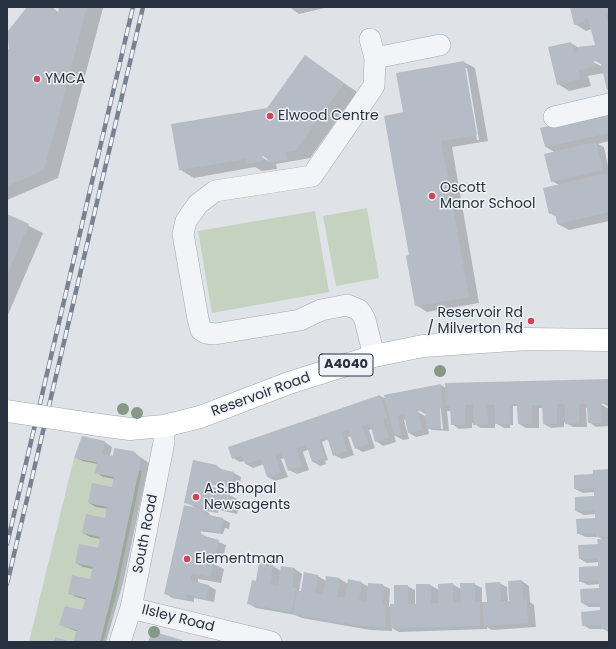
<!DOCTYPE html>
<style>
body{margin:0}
#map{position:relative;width:616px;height:649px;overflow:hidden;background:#dfe3e8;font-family:Poppins,sans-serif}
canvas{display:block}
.frame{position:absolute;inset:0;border:8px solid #283140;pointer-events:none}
</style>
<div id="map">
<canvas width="616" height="649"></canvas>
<div class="frame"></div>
</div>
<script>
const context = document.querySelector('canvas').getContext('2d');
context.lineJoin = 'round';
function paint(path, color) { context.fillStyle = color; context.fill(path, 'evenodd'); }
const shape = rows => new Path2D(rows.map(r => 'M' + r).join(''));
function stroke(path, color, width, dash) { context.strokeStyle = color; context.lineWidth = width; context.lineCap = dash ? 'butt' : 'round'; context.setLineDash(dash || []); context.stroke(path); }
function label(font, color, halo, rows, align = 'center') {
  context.font = font + ' Poppins,sans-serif'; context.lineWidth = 3; context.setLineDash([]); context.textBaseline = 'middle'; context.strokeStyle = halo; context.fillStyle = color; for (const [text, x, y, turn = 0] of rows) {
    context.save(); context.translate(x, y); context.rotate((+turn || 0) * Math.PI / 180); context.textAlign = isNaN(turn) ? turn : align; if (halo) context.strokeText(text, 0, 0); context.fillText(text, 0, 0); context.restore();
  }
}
const green = shape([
 [367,208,379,278,336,286,323,216],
 [315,211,329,292,212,313,198,231],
 [74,458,142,471,116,595,103,642,29,642]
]);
const shadow = shape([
 [29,7,52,7,59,13,60,7,103,8,58,178,7,200,7,52,10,49,7,33],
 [291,7,329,7,299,14,292,9],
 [571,7,609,7,609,89,604,73,588,76,591,86,569,91,558,84,571,43,579,48,596,46,592,29,586,31,575,24],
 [590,58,603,65,603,67,589,60],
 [305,56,357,92,310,158,276,164,277,169,262,171,255,167,194,178,179,169,268,109],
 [258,153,268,159,268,161,257,154],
 [464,62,475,68,488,141,452,147,479,303,427,312,416,305,410,256,404,113],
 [465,68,467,68,479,140,477,140],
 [609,113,609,141,598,144,604,147,609,171,609,221,569,230,558,224,557,217,550,213,559,185,552,181,556,153,546,147],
 [7,215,43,233,7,317],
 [609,380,609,407,598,400,597,402,609,409,609,426,596,427,589,422,588,408,586,408,587,427,573,427,564,422,564,427,551,428,544,424,543,408,539,408,539,428,526,428,519,424,517,406,513,406,513,425,510,425,510,428,504,428,495,423,495,428,481,428,472,423,472,428,459,429,452,424,452,411,447,411,449,431,432,430,428,428,429,434,416,437,409,433,406,419,404,420,409,439,403,440,394,435,396,442,383,446,376,441,372,429,369,430,375,448,363,452,356,448,351,436,348,437,354,455,342,459,334,455,329,441,325,439,326,440,322,442,328,460,325,461,326,464,320,466,313,462,309,449,303,452,309,470,297,474,289,470,285,458,281,459,288,477,275,481,268,477,264,464,253,468,246,464,245,461,240,462,233,458,380,396,387,399,386,395,441,385,446,388],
 [440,402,443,429,441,429,438,403],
 [415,408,427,415,427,417,414,410],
 [82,438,105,442,112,447,110,456,133,452,149,463,150,476,146,476,123,583,106,642,74,642,78,632,61,625,83,612,87,600,76,597,69,593,91,581,93,569,83,567,76,563,99,549,101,539,90,537,83,533,106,519,108,509,96,507,89,503,113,488,115,479,103,477,96,472,98,464,82,461,75,457],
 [217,466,224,471,234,473,241,477,240,484,236,483,235,488,208,484,219,490,219,493,229,495,237,499,235,506,239,508,237,514,219,510,218,513,206,511,213,517,223,519,230,523,229,529,225,528,223,534,197,531,208,538,226,545,223,558,204,554,203,559,224,569,221,583,198,579,198,583,209,586,216,590,214,602,194,598,194,602,172,598,165,593,196,508,185,502],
 [609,470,609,632,603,629,590,629,583,625,601,611,601,607,589,607,582,603,600,589,600,584,588,585,580,581,599,567,599,562,587,563,580,559,604,540,598,537,585,537,578,533,596,519,596,514,584,515,576,511,595,497,595,492,583,493,575,489,594,475],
 [273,566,281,571,282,567,295,569,302,574,299,591,302,593,318,576,326,581,327,577,340,579,348,584,349,581,362,583,369,587,382,585,390,589,389,606,391,608,395,605,407,586,415,590,415,605,417,605,430,585,439,590,452,584,461,589,474,584,482,588,482,603,488,603,499,583,507,587,508,602,510,601,522,581,529,586,530,602,534,605,536,627,492,630,487,627,487,629,399,632,392,628,392,631,370,630,302,618,295,615,256,608,249,604,257,582]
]);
const building = shape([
 [27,7,49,7,58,15,59,7,87,7,44,170,7,186,7,51,9,48,7,32],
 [570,7,609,7,609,14,606,15,609,28,609,89,607,90,600,60,594,61,595,66,578,70,580,79,557,85,548,47,571,42,574,53,579,52,578,47,595,45,588,18,584,19,585,22,574,25],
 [305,55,344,83,295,151,285,152,287,160,268,163,267,155,262,156,263,161,246,164,246,159,179,170,171,124,267,108],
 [464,61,477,135,441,141,469,297,415,306,406,256,409,255,384,116,403,112,396,73],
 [609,112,609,133,545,147,540,128],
 [596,142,603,170,551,182,544,154],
 [609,173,609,212,557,224,555,212,549,214,543,188],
 [7,214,29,224,7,275],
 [609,379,609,403,601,404,602,423,588,423,587,404,579,404,579,423,565,424,565,404,557,404,557,424,543,424,542,405,532,405,532,424,518,424,517,404,509,405,510,424,495,424,495,405,487,405,488,424,473,425,473,405,465,405,465,425,451,425,450,405,446,405,445,383],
 [441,384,443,407,440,408,441,427,427,429,425,410,418,411,422,430,415,432,408,433,404,414,397,416,402,435,394,436,384,395],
 [380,395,387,418,383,419,389,438,375,442,370,423,362,426,369,444,355,449,348,430,341,433,347,451,333,456,327,437,319,440,325,458,312,462,306,444,296,448,302,466,288,471,282,452,278,453,275,455,281,473,267,477,261,459,245,464,242,455,232,459,228,447],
 [82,436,105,441,102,454,113,456,114,448,133,451,138,455,141,461,116,578,100,642,73,642,77,630,59,625,65,606,82,610,86,598,68,594,72,575,90,579,93,567,75,563,79,544,98,548,100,537,82,533,86,514,105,518,107,507,88,503,92,483,112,487,114,477,95,473,97,462,74,458],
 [193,460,217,465,216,468,234,472,231,487,213,483,211,490,230,494,226,508,208,504,207,508,184,503],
 [609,469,609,536,596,537,596,533,577,534,576,519,595,518,595,510,575,511,575,497,594,496,594,488,574,489,574,475,593,474,593,470],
 [184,505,206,510,205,514,223,518,220,533,202,529,201,532,201,535,219,540,215,554,197,550,195,558,214,562,210,577,192,573,190,580,209,585,206,599,187,594,186,599,164,594],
 [597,539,609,539,609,629,601,629,601,625,582,626,581,612,600,610,600,603,581,603,580,589,599,588,599,580,579,582,579,567,598,566,598,558,579,559,578,545,598,544],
 [259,562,273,565,270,584,278,585,281,566,295,568,292,587,296,588,292,612,247,604,252,580,256,581],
 [304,572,318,575,315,593,323,595,326,576,340,578,337,597,345,598,348,579,362,582,359,601,364,602,367,602,368,583,383,584,382,604,386,604,385,627,362,626,293,614,297,591,301,591],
 [522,580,523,600,527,599,528,623,484,626,482,602,487,602,485,583,500,582,501,601,509,601,508,581],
 [453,583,453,603,461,602,460,583,475,583,475,602,480,602,480,626,391,628,390,604,394,604,394,585,408,585,408,604,416,604,416,584,430,584,431,603,439,603,438,584],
 [152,631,182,640,182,642,148,642],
 [55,637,71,642,54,642]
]);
const minor = shape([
 [370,39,375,58,374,86,312,176,215,191,198,204,186,221,183,234,198,319,201,330,206,333,215,334,300,320,321,310,347,305,359,310,362,314,365,320,374,356],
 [375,58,440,45],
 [554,117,609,104],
 [131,608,271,642],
 [120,642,131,608,164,442,164,426]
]);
const major = shape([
 [92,424,130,429,164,426,200,417,289,383,374,356,423,346,527,339,609,340]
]);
const rail = shape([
 [7,544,133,7],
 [7,584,143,7]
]);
const majorBridge = shape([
 [7,411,92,424]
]);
const trees = [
 [440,371],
 [123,409],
 [137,413],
 [154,632]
];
const markers = [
 [37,79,4,"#ce4459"],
 [270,116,4,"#ce4459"],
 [432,196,4,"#ce4459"],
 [531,321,4,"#ce4459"],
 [196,497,4,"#ce4459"],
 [187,559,4,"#ce4459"]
];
const shields = [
 [346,365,54]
];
const shieldNames = [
 ["A4040",346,365]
];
const poiNames = [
 ["YMCA",45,79],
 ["Elwood Centre",278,116],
 ["Oscott",440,188],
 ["Manor School",440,204],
 ["Reservoir Rd",523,313,"right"],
 ["/ Milverton Rd",523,329,"right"],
 ["A.S.Bhopal",204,489],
 ["Newsagents",204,505],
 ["Elementman",195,559]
];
const streetNames = [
 ["Reservoir Road",261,395,-20],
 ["South Road",146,534,-79],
 ["Ilsley Road",178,619,14]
];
paint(green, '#c5d2c0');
paint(shadow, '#0003');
paint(building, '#b6bcc5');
stroke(minor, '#a4aab2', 22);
stroke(major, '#9fa7b4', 23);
stroke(minor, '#f2f4f7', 21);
stroke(major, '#fff', 22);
stroke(rail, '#798292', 4.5);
stroke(rail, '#eff2f6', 3, [9]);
stroke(majorBridge, '#9fa7b4', 23, []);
stroke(majorBridge, '#fff', 22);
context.fillStyle = '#869886';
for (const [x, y] of trees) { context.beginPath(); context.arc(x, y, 6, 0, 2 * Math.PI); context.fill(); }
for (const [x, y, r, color] of markers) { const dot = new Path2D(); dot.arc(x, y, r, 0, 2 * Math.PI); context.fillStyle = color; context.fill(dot); stroke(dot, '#eff2f6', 1.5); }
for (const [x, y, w] of shields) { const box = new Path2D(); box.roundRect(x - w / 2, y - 11, w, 22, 3); context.fillStyle = '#eff2f6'; context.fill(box); stroke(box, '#283140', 1); }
label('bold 13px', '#283140', null, shieldNames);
label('14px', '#283140', '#eff2f6', poiNames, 'left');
label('14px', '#283140', '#eff2f6', streetNames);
</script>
